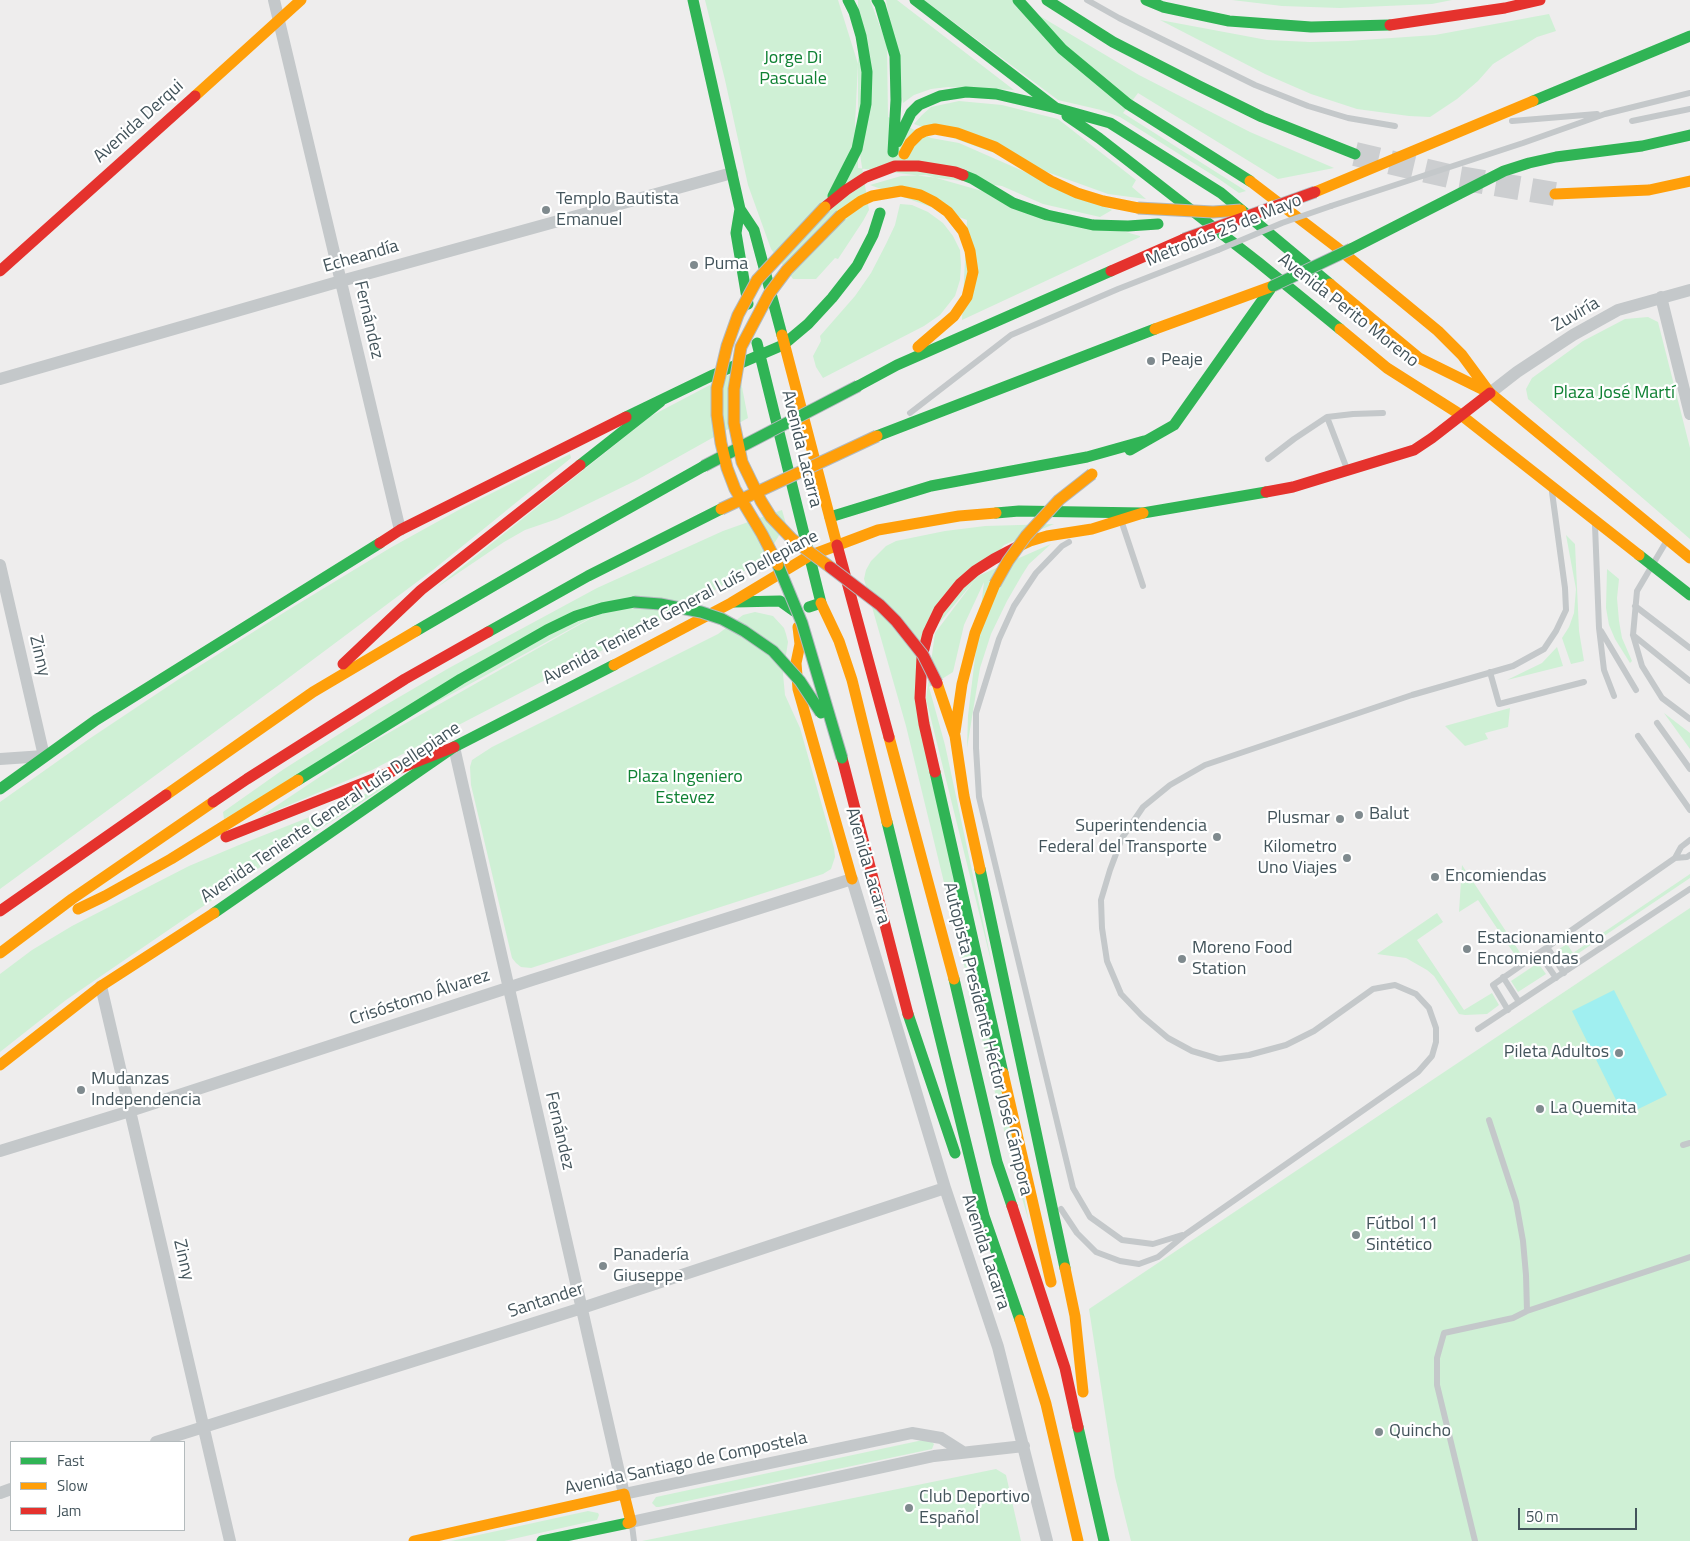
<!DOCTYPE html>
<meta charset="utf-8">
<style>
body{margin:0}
#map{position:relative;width:1690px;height:1541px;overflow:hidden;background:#eeeded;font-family:"Titillium Web",sans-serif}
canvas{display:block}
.legend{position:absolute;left:10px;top:1441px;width:175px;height:90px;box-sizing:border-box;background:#fff;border:1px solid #b4bbbd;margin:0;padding:6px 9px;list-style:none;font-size:15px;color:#43545b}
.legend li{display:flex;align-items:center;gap:10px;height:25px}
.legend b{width:25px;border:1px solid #b4bbbd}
.scale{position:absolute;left:1518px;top:1508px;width:119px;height:22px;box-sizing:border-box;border:2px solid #43545b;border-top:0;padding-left:6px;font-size:15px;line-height:18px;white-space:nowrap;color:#43545b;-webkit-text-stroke:4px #fff;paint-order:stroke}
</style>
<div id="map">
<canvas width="1690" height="1541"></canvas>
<ul class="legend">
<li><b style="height:6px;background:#30b455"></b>Fast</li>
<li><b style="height:6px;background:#ff9f0a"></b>Slow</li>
<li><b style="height:6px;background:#e5322d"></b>Jam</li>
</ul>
<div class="scale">50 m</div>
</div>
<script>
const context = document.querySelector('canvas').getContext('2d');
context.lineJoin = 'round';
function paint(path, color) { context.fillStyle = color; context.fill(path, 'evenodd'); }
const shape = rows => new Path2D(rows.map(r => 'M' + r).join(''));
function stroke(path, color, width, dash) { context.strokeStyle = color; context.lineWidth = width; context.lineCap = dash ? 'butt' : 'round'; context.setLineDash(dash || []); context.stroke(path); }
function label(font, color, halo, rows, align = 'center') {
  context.font = font + ' "Titillium Web",sans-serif'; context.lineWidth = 4.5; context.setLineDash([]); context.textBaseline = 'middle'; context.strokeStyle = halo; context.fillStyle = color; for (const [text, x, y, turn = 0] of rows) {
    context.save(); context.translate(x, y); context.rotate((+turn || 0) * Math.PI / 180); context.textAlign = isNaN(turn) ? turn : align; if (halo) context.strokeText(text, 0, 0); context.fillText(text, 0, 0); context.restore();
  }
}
const green = shape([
 [705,0,838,0,858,64,855,124,869,210,863,221,838,259,835,258,816,279,793,279,771,249,748,185,725,80],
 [858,0,870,0,887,45,888,117,931,138,959,143,1112,210,1100,217,1043,204,1002,186,858,168],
 [886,0,897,0,1014,90,948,87,931,89,914,95,903,103],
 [924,0,1013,0,1139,75,1250,132,1334,168,1278,179,1138,93,1123,113,1246,191,1239,193,1219,179,1120,117,1101,110,1058,100],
 [1232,0,1452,0,1432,4,1340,8,1282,6],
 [1549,14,1556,31,1537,37,1493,64,1478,81,1457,99,1430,117,1409,116,1357,109,1311,94,1265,74,1160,20,1267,40,1310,42,1348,41,1435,35],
 [959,101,1002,105,1058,119,1136,180,1132,187,1146,199,1108,194,914,124,922,115,931,107],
 [926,175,1140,236,1140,237,962,320,967,220,870,185,901,176],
 [900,204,912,205,928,212,943,223,953,236,960,250,961,265,960,280,955,296,940,315,924,326,823,378,816,367,813,356,821,341,820,336,855,296,871,273,886,244,895,225],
 [1648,317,1658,322,1690,448,1690,539,1528,399,1526,389,1532,378,1583,341,1625,319],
 [729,375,741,382,748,418,637,480,557,519,525,530,504,542,436,588,651,416],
 [570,454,571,458,433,570,283,682,0,889,0,802,89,739,182,677,288,610,390,548,464,507],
 [782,510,786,524,766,557,701,599,372,770,258,818,369,744,632,595,224,819,223,812,284,769,377,710,449,668,597,588,723,531],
 [1054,524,1004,545,916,651,1029,1222,1013,1167,906,726,864,579,866,570,871,561,886,546,896,541,945,531,985,526],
 [1566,535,1575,544,1579,631,1584,661,1571,664,1562,638,1569,627,1574,613,1576,589],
 [1051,544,1029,564,1022,575,1007,601,991,634,980,668,967,748,968,716,984,582,964,625,953,672,929,687,945,745,994,973,926,699,935,633,978,576],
 [1607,569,1619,579,1617,598,1619,621,1622,638,1632,661,1630,663,1615,639,1609,625,1606,608],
 [755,612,773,616,784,628,786,634,788,642,783,674,785,695,800,728,834,848,835,857,831,869,823,874,531,968,521,967,516,963,512,958,471,785,470,767,472,760,492,747,718,634,743,615],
 [1557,647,1563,666,1507,680,1542,663],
 [1510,708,1508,727,1485,733,1488,739,1465,746,1445,726],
 [1664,713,1690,733,1690,749],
 [393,782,262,866,66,1000,0,1052,0,974,32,950,72,926,189,866,239,845,340,805],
 [1462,865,1521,954,1517,958,1478,900,1459,912],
 [1690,874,1690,878,1564,963,1556,951,1567,944,1573,953],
 [1690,908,1690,1541,1131,1541,1115,1477,1089,1309],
 [1437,913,1443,922,1417,940,1464,1010,1492,993,1499,1005,1487,1014,1465,1015,1459,1014,1434,976,1427,970,1406,958,1377,954],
 [1538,963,1546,974,1518,992,1511,981],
 [923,1440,932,1442,934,1444,932,1449,659,1507,656,1507,652,1503,656,1497],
 [996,1469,1006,1475,1021,1541,642,1541],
 [588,1511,598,1513,599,1515,597,1520,504,1541,451,1541]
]);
const water = shape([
 [1614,990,1667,1095,1624,1116,1572,1011]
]);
const highwayTunnel = shape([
 [1355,154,1453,177,1555,194]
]);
const lane = shape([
 [1087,0,1119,18,1255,85,1308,106,1348,118,1395,126],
 [1512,121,1597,114],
 [1632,121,1690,109],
 [1331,206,1523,143,1605,114,1690,93],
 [910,413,1011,335,1118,289,1218,250],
 [1327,417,1347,469],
 [1268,459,1294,439,1327,417,1353,414,1383,413],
 [1122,523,1143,586],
 [1595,525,1599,628,1604,670,1614,696],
 [1069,542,1062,546,1036,573,1014,606,999,639,976,713,976,748,979,797,1073,1188,1090,1217,1122,1240,1153,1244,1182,1235],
 [1666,542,1637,591,1633,635,1642,666,1662,698,1690,719],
 [1635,606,1690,648],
 [1601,631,1636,690],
 [1633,635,1690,681],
 [1490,672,1499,704,1584,682],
 [1657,723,1690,769],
 [1638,736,1690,810],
 [1675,858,1681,847,1690,840],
 [1547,947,1564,973],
 [1539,953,1556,978],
 [1503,977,1519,1002],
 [1508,1010,1493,985,1675,858,1687,857,1690,855],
 [1478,1029,1690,889],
 [1489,1120,1516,1202,1523,1241,1526,1275,1527,1311],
 [1683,1145,1690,1143],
 [1061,1209,1077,1233,1096,1252,1120,1261,1139,1264,1158,1257,1186,1234,1418,1072,1432,1056,1436,1042,1436,1028,1429,1008,1416,994,1395,985,1373,989,1314,1031,1286,1045,1249,1055,1219,1059,1192,1051,1168,1038,1142,1016,1121,994,1107,961,1102,928,1101,900,1110,870,1122,838,1143,807,1170,785,1205,765,1412,695,1513,666,1544,649,1556,631,1566,610,1565,588,1552,492],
 [632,1525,634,1541],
 [1475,1541,1437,1385,1437,1358,1444,1333,1513,1318,1527,1311,1690,1257]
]);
const street = shape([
 [274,0,400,530],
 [1661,297,1690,414],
 [0,379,341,281,732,173],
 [1490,393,1517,372,1573,335,1618,310,1690,290],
 [0,565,44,756,0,759],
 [454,747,624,1494,912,1433,941,1438,963,1452],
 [101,986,230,1541],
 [0,1151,130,1111,532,980,852,879,945,1188,998,1347,1047,1541],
 [156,1442,582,1308,945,1188],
 [0,1493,11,1489],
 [631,1522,934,1456,1024,1446]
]);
const fast = shape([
 [693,0,740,209,754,230,782,335],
 [877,0,880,5,895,56,896,100,893,152],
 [915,0,1056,108],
 [1018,0,1062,49,1128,104,1250,181],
 [1047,0,1113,42,1199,86,1262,117,1355,154],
 [1146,0,1163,7,1229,21,1311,27,1390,25],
 [1533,101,1690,36],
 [1067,116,1099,138,1258,262,1340,329],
 [897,142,911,113,919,105,940,96,966,92,996,94,1056,108,1110,123,1221,193,1330,284],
 [963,175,973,179,1013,203,1047,215,1093,225,1128,226,1158,224],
 [833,196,857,149,866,104,867,72,861,36,854,12,848,0],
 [740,209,736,233,748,304],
 [1351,249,1504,171,1529,163,1556,157,1642,146,1690,135],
 [757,343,821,603,809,607],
 [858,386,897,365,1111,271],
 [626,417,713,375,783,345,808,324,832,298,857,266,873,235,880,213],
 [877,436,1155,329],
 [1130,450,1174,425,1271,288],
 [580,465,660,402],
 [996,513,1019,511,1143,513,1266,492],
 [830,517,931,486,1087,457,1144,441],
 [1639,555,1690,595],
 [734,602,780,601,794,611],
 [416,631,574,539,704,466],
 [488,632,588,576,721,509],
 [935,772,1003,1073],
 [298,780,461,679,547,630,576,616,602,608,634,602],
 [0,789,96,720,380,543],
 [887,822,984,1216,1020,1320],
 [980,869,1065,1268],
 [214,913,454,747,614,665],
 [954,979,997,1162,1012,1206],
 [908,1014,955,1153],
 [1078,1427,1104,1541],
 [542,1541,628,1523]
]);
const slow = shape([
 [195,96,301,0],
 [904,154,910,143,919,134,925,131,935,129,957,133,995,147,1051,181,1077,193,1103,201,1138,208],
 [1250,181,1335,246,1438,331,1462,355,1490,393],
 [1315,192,1533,101],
 [1555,194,1649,190,1690,181],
 [841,215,861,201,872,196,901,191,920,195,934,202,948,212,963,231,970,251,973,272,967,297,954,316,918,347],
 [1330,284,1419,358,1490,393,1690,558],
 [1155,329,1273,286],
 [1340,329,1387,368,1461,415,1639,555],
 [782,335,837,545],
 [1017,547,1030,541,1047,536,1092,529,1143,513],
 [821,603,839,641,852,680,887,822],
 [798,627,800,644,796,663,798,689,852,879],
 [614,665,731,603,809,556,878,530,959,516,996,513],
 [937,683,955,736,964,796,980,869],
 [955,732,962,684,975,633,995,584],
 [889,737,954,979],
 [166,795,313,692,416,631],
 [78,909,105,896,171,859,298,780],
 [0,953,72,899,213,802],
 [0,1065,101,986,214,913],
 [1003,1073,1051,1282],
 [1065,1268,1075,1316,1083,1392],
 [1020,1320,1046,1404,1078,1541],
 [414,1541,624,1494,631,1522,628,1523]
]);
const jam = shape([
 [1390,25,1505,8,1540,0],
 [825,207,846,190,866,177,895,166,918,166,955,172,963,175],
 [0,271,195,96],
 [1111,271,1184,239],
 [1266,492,1293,487,1414,450,1432,438,1490,393],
 [380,543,400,530,626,417],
 [837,545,889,737],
 [343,664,421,590,580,465],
 [842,758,908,1014],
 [935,772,924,724,920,698,922,657,928,633,939,610,960,584,975,571,994,559,1017,547],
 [213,802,247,779,405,679,488,632],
 [226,837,454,747],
 [0,911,166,795],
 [1012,1206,1065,1368,1078,1427]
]);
const laneBridge = shape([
 [1218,250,1282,223,1331,206]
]);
const fastBridge = shape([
 [1273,286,1351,249],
 [704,466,858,386],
 [778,565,802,623,842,758],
 [634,602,660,604,701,612,722,619,744,631,773,651,800,681,821,713]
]);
const slowBridge = shape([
 [1138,208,1213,212,1241,210],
 [721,509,877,436],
 [778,565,762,534,735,489,727,468,721,443,717,415,717,388,727,346,738,315,757,280,825,207],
 [830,567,792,539,771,517,761,501,742,462,734,423,734,389,741,347,769,294,787,270,841,215],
 [995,584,1008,561,1026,536,1059,500,1092,474]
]);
const jamBridge = shape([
 [1184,239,1315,192],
 [830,567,880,605,896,621,923,655,937,683]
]);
const markers = [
 [546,210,5,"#7f8a8e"],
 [694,265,5,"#7f8a8e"],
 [1151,361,5,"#7f8a8e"],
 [1359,815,5,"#7f8a8e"],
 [1340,819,5,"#7f8a8e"],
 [1217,837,5,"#7f8a8e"],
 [1347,858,5,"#7f8a8e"],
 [1435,877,5,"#7f8a8e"],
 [1467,949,5,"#7f8a8e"],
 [1182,959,5,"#7f8a8e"],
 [1619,1053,5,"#7f8a8e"],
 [81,1090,5,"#7f8a8e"],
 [1540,1109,5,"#7f8a8e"],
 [1356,1235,5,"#7f8a8e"],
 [603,1266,5,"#7f8a8e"],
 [1379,1432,5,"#7f8a8e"],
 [909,1508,5,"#7f8a8e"]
];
const parkNames = [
 ["Jorge Di",793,59],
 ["Pascuale",793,80],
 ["Plaza José Martí",1614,394],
 ["Plaza Ingeniero",685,778],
 ["Estevez",685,799]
];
const streetNames = [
 ["Avenida Derqui",139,122,-42],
 ["Metrobús 25 de Mayo",1224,231,-22],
 ["Echeandía",361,257,-16],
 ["Avenida Perito Moreno",1348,311,38],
 ["Zuviría",1576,315,-30],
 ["Fernández",368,320,77],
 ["Avenida Lacarra",801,449,76],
 ["Avenida Teniente General Luís Dellepiane",681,608,-28],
 ["Zinny",39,656,77],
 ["Avenida Teniente General Luís Dellepiane",331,813,-34],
 ["Avenida Lacarra",867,866,74],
 ["Crisóstomo Álvarez",420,998,-18],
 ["Autopista Presidente Héctor José Cámpora",987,1039,76],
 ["Fernández",559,1131,77],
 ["Avenida Lacarra",985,1252,72],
 ["Zinny",183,1260,77],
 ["Santander",546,1301,-18],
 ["Avenida Santiago de Compostela",686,1464,-12]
];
const poiNames = [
 ["Templo Bautista",556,200],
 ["Emanuel",556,221],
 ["Puma",704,265],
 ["Peaje",1161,361],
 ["Balut",1369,815],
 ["Plusmar",1330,819,"right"],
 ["Superintendencia",1207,827,"right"],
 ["Federal del Transporte",1207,848,"right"],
 ["Kilometro",1337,848,"right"],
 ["Uno Viajes",1337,869,"right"],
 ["Encomiendas",1445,877],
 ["Estacionamiento",1477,939],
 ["Encomiendas",1477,960],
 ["Moreno Food",1192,949],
 ["Station",1192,970],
 ["Pileta Adultos",1609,1053,"right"],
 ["Mudanzas",91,1080],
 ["Independencia",91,1101],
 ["La Quemita",1550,1109],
 ["Fútbol 11",1366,1225],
 ["Sintético",1366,1246],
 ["Panadería",613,1256],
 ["Giuseppe",613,1277],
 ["Quincho",1389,1432],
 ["Club Deportivo",919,1498],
 ["Español",919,1519]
];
paint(green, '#cff0d5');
paint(water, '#a0eff0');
stroke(highwayTunnel, '#ccced0', 24, [24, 12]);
stroke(lane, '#c4c8ca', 6);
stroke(street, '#c4c8ca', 12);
stroke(fast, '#30b455', 11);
stroke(slow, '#ff9f0a', 11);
stroke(jam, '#e5322d', 11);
stroke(fastBridge, '#b2b9be', 13, []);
stroke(slowBridge, '#b2b9be', 13, []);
stroke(jamBridge, '#b2b9be', 13, []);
stroke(laneBridge, '#c4c8ca', 6);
stroke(fastBridge, '#30b455', 11);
stroke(slowBridge, '#ff9f0a', 11);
stroke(jamBridge, '#e5322d', 11);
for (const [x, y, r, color] of markers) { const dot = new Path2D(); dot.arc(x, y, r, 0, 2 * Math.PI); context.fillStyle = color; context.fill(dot); stroke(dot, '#fff', 2); }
label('18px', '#0f8133', '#fff', parkNames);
label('18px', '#43545b', '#fff', streetNames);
label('18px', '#43545b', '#fff', poiNames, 'left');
</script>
